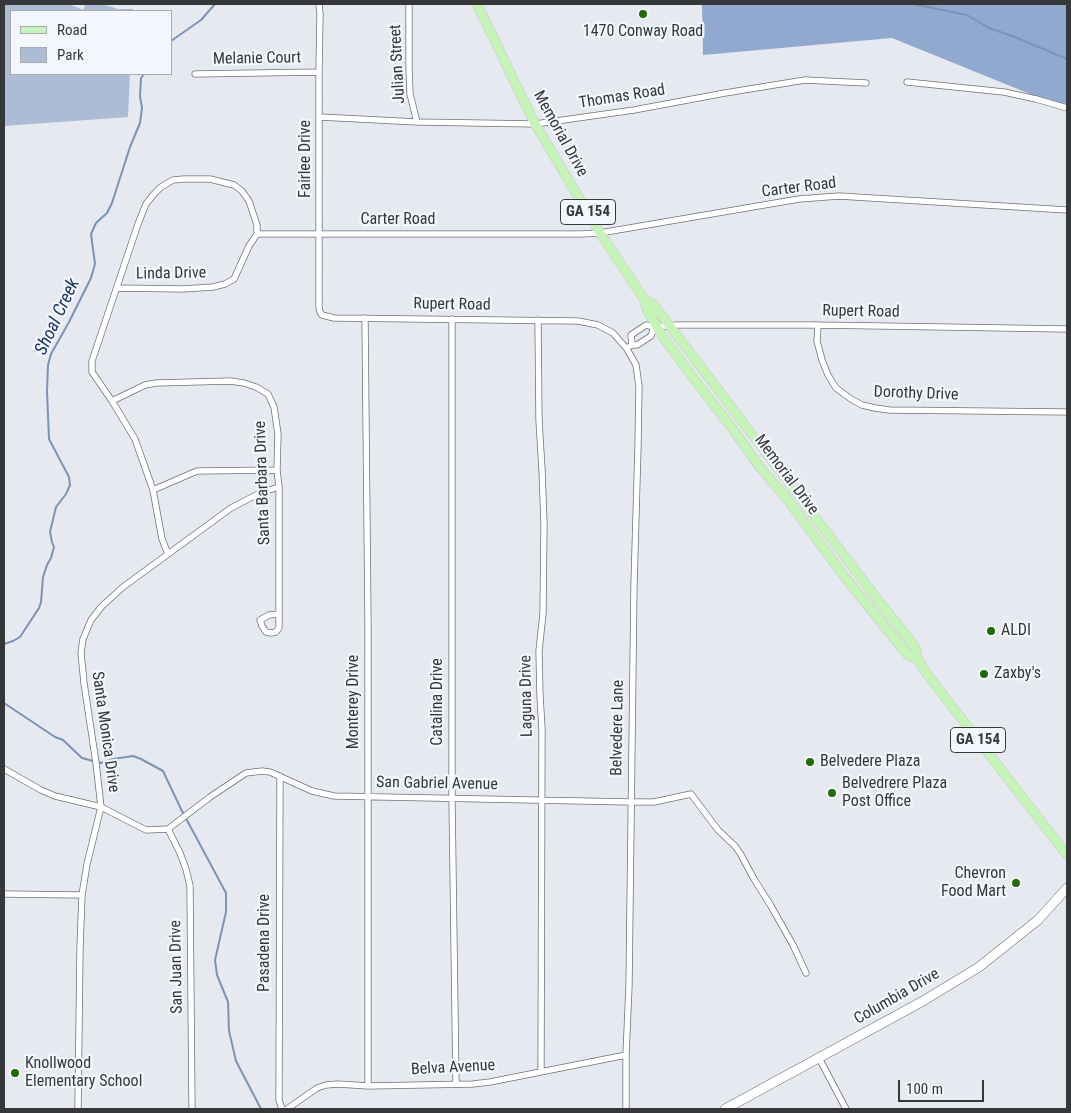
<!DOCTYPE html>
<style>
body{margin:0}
#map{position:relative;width:1071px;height:1113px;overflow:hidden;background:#e6e9ef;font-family:"Roboto Condensed",sans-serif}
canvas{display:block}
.frame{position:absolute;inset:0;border:5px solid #363739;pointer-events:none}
.legend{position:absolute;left:10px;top:10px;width:162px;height:65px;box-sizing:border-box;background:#f3f7fd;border:1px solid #a7aaaf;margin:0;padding:6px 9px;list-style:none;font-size:15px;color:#363739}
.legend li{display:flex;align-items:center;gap:10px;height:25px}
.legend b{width:25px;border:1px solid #a7aaaf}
.scale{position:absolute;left:898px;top:1080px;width:86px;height:22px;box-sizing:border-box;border:2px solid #363739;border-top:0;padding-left:6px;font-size:15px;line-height:18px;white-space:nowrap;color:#363739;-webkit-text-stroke:4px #f3f7fd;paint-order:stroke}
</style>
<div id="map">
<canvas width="1071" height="1113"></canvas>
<div class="frame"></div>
<ul class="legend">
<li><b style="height:6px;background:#c5f3b8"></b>Road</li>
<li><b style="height:14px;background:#adbcd5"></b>Park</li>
</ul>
<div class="scale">100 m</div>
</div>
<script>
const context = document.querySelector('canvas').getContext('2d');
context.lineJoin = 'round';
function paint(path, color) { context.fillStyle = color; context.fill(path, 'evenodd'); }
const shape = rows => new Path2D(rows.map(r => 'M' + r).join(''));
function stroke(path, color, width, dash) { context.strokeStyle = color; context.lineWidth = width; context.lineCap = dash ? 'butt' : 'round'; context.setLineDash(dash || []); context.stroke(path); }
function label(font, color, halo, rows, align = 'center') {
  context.font = font + ' "Roboto Condensed",sans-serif'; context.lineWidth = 4.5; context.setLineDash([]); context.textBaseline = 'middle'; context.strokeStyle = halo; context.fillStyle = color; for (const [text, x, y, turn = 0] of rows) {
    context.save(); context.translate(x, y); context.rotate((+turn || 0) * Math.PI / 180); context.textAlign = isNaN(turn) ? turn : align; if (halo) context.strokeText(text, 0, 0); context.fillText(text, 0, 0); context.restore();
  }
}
const green = shape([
 [4,4,69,4,83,10,86,4,102,4,118,9,133,9,133,11,11,11,11,74,130,74,128,117,4,126]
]);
const forest = shape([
 [702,4,1067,4,1067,109,892,38,703,55]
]);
const stream = shape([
 [913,4,967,15,989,28,1017,38,1067,59],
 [171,41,201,20,215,4],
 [4,644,13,641,20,637,39,608,41,602,43,577,47,565,51,558,54,547,52,542,50,532,56,507,66,494,70,485,69,477,49,439,47,392,48,365,51,354,69,322,91,278,95,264,91,234,96,223,107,213,112,203,130,147,140,123,142,108,140,96,141,78,144,74],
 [4,703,55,737,63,740,82,758,93,761],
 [98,762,101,763,113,759,133,756,141,759,163,771,181,809,226,893,226,912,215,960,217,975,228,1002,229,1031,236,1061,261,1109]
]);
const street = shape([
 [319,4,320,14,319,72,319,307,320,312,322,315,334,318,578,321,598,325,613,333,627,349,636,365,639,386,638,446,634,585,629,986,626,1055,626,1109],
 [409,4,409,69,410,94,417,122],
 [195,74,319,72],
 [907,82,1004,92,1036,99,1067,108],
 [320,117,417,122,535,124,634,110,725,93,805,80,866,83],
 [257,234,581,234,600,233,799,199,839,196,1067,210],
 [117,288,183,289,213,287,225,284,234,279,249,246,257,234],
 [365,318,368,623,368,1086],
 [452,319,452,799,456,1084],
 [538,320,539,420,542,470,544,524,543,613,539,651,540,696,542,729,541,1072],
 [818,325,817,341,822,360,828,375,836,388,851,399,862,405,875,408,889,410,1067,412],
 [632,345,631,335,646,325,654,327,677,325,818,325,1067,329],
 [630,346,632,345,637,345,651,336,654,327],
 [112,401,145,385,156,383,230,381,244,383,256,387,268,394,274,407,278,434,277,470,279,487,279,628,276,632,271,633,266,632,262,626,260,620,269,615,279,614],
 [153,490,197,471,277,470],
 [168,554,162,539,153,490,135,439,112,401,92,372,92,361,138,224,146,204,154,194,161,187,173,180,184,179,210,179,234,185,242,191,249,201,257,225,257,234],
 [4,769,41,790,55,796,101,807,146,830,168,829,210,797,246,773,262,771,270,772,312,791,334,796,631,802,654,802,691,794,718,830,735,846,740,853,754,879,771,906,793,945,806,973],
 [280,776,279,1100,282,1109],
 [168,829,180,853,186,869,190,886,192,1109],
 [4,894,82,895],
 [819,1058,846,1109],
 [78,1109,80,948,82,895,87,864,101,807,96,763,84,683,81,653,83,639,91,620,102,606,123,587,231,508,260,493,279,487],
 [287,1109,317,1088,326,1085,338,1084,368,1086,473,1084,490,1082,626,1055]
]);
const secondary = shape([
 [725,1109,923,1001,979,967,1038,920,1067,888]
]);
const primary = shape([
 [477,4,535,124,600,233,644,299,647,310,663,337,694,379,732,428,759,466,787,499,844,576,902,648,908,655,918,660],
 [644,299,653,304,675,333,874,595,908,638,915,647,918,660,927,674,1067,855]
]);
const markers = [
 [643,14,5,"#246a04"],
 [991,631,5,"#246a04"],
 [984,674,5,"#246a04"],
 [810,762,5,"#246a04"],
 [832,793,5,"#246a04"],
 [1016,883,5,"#246a04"],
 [15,1073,5,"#246a04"]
];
const shields = [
 [588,212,55],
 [978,740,55]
];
const shieldNames = [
 ["GA 154",588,212],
 ["GA 154",978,740]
];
const poiNames = [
 ["1470 Conway Road",643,32,"center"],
 ["ALDI",1001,631],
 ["Zaxby's",994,674],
 ["Belvedere Plaza",820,762],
 ["Belvedrere Plaza",842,784],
 ["Post Office",842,802],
 ["Chevron",1006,874,"right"],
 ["Food Mart",1006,892,"right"],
 ["Knollwood",25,1064],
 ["Elementary School",25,1082]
];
const streetNames = [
 ["Melanie Court",257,59,-1],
 ["Julian Street",398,64,-93],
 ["Thomas Road",622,97,-9],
 ["Memorial Drive",560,134,61],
 ["Fairlee Drive",306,159,-90],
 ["Carter Road",799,188,-7],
 ["Carter Road",398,220],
 ["Linda Drive",171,274,-1],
 ["Rupert Road",452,305,1],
 ["Rupert Road",861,312,1],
 ["Dorothy Drive",916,394,2],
 ["Memorial Drive",786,475,53],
 ["Santa Barbara Drive",263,483,-92],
 ["Laguna Drive",527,696,-91],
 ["Monterey Drive",354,702,-90],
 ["Catalina Drive",438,702,-90],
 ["Belvedere Lane",618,728,-89],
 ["Santa Monica Drive",105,732,82],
 ["San Gabriel Avenue",437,784,1],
 ["Pasadena Drive",265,943,-90],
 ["San Juan Drive",177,967,-91],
 ["Columbia Drive",897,997,-30],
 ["Belva Avenue",453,1068,-3]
];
const waterNames = [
 ["Shoal Creek",58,317,-65]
];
paint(green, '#adbcd5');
paint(forest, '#91a9ce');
stroke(stream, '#7c93b7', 2);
stroke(street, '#6d7176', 7);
stroke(secondary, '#6d7176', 10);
stroke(primary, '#c7c7c8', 10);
stroke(street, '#fff', 5.5);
stroke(secondary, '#fff', 9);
stroke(primary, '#c5f3b8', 9);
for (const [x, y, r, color] of markers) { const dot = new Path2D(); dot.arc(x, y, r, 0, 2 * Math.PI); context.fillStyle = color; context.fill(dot); stroke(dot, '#f3f7fd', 2); }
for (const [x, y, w] of shields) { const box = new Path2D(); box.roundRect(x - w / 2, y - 12.5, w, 25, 4); context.fillStyle = '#f3f7fd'; context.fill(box); stroke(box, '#363739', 1); }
label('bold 15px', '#363739', null, shieldNames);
label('16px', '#363739', '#f3f7fd', poiNames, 'left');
label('16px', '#363739', '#f3f7fd', streetNames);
label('italic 18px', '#183564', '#f3f7fd', waterNames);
</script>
